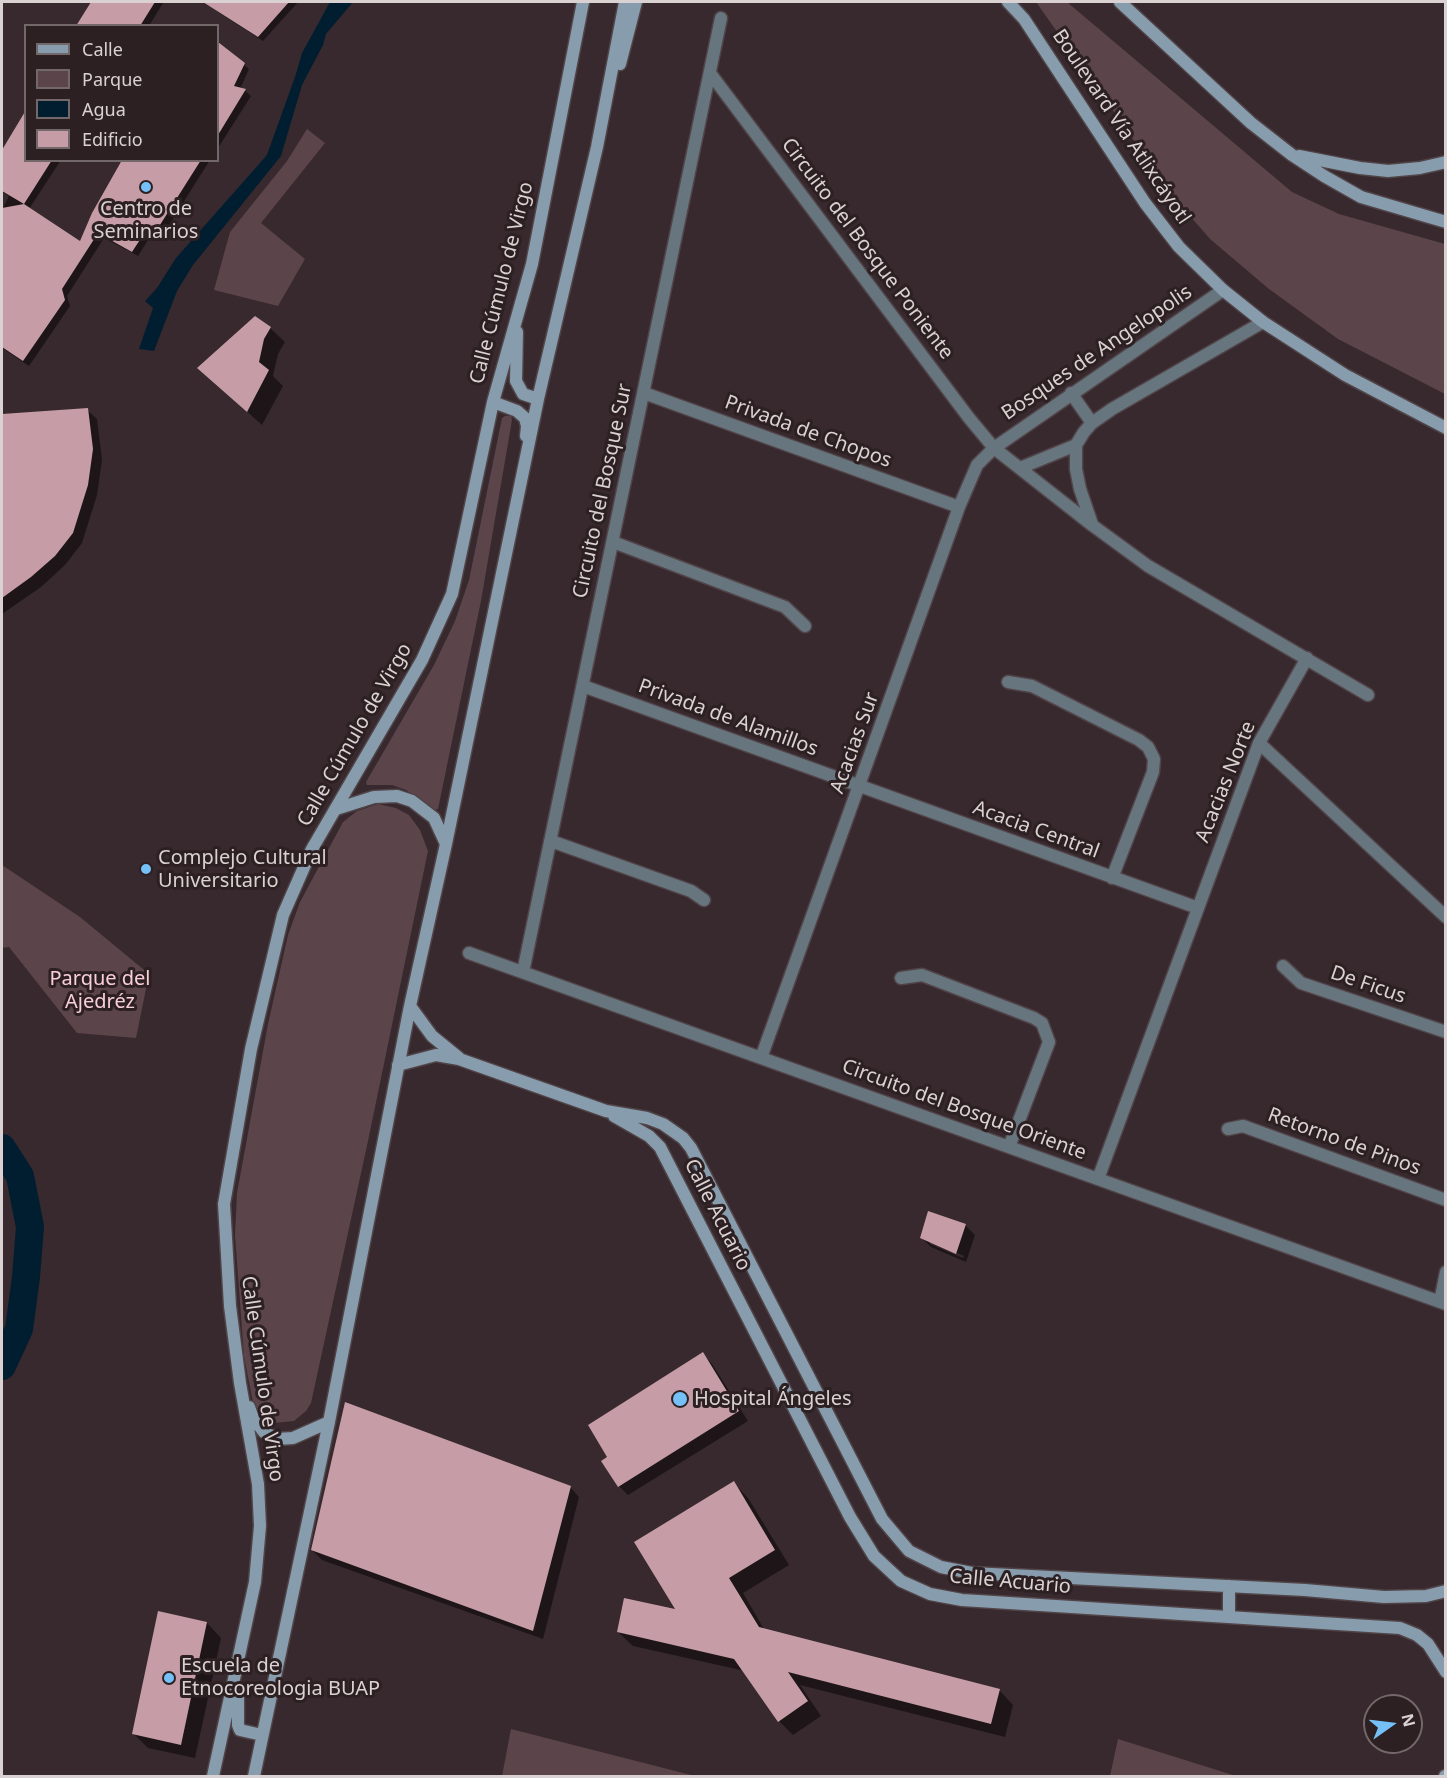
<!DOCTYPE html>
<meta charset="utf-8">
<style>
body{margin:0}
#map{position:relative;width:1447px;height:1778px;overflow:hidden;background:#37292d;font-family:"Noto Sans",sans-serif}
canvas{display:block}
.frame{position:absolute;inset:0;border:3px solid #dad1d3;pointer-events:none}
.legend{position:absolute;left:24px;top:24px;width:195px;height:138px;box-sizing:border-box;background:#2d2023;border:2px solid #726769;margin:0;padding:8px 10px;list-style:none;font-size:18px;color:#dad1d3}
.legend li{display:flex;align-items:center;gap:12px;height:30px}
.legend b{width:30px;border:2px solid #726769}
.north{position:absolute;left:1363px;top:1694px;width:60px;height:60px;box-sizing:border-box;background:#2d2023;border:2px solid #726769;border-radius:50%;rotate:76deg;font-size:16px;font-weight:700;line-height:24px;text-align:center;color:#dad1d3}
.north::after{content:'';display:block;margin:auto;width:21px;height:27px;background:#75c0f6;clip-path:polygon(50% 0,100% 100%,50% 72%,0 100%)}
</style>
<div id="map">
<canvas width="1447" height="1778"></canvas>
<div class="frame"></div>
<ul class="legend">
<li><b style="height:8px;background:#879dad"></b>Calle</li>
<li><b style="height:16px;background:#5b444a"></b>Parque</li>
<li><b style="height:16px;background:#011e31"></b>Agua</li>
<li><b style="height:16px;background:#c69da7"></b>Edificio</li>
</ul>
<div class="north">N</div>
</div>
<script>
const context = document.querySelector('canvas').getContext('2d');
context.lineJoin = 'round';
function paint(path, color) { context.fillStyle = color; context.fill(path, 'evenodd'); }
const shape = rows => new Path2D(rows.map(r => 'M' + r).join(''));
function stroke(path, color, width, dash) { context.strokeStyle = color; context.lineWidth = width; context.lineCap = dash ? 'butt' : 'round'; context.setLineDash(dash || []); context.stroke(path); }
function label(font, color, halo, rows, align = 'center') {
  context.font = font + ' "Noto Sans",sans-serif'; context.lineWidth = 6; context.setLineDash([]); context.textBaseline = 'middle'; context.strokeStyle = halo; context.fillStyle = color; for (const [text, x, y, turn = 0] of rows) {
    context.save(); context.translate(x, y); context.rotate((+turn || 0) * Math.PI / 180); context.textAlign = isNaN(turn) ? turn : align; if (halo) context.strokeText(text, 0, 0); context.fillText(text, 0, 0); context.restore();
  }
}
const green = shape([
 [1036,2,1067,2,1292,192,1339,214,1445,244,1445,394,1338,339,1269,289,1210,239,1176,200],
 [307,129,325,143,261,223,305,259,278,306,214,290,230,232,287,161],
 [505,416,511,416,512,420,481,601,438,809,434,810,406,790,392,785,367,785,366,782,434,665,455,621,469,580,502,418],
 [378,804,396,808,409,815,420,830,428,851,368,1141,311,1403,306,1411,294,1421,274,1423,266,1421,260,1415,253,1403,244,1356,235,1235,237,1193,268,1024,288,935,300,902,343,822,357,811],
 [2,865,80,917,149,974,136,1038,77,1033,9,947,2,948],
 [511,1729,695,1776,502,1776],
 [1118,1739,1236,1776,1110,1776]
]);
const water = shape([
 [330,2,353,2,326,34,323,45,302,85,281,156,193,265,177,291,154,351,139,349,153,308,145,301,157,288,176,258,267,155,296,74,302,53]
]);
const shadow = shape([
 [93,2,162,2,163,3,149,26,78,26],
 [217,2,298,2,263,41,218,12,214,7],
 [218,44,249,69,240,89,245,91,251,96,218,148],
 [26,113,26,160,61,160,29,209,81,243,123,160,210,160,159,241,148,240,138,256,104,238,67,296,70,306,29,366,2,348,2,210,9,196,2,192,2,153],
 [270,328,285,342,278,354,273,376,283,386,262,425,199,368],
 [87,410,97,419,102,460,97,495,82,543,65,565,41,587,2,614,2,416],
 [965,1225,975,1235,966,1262,931,1247,921,1237],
 [930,1241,964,1256,963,1258,930,1244],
 [703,1354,712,1364,748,1421,628,1495,619,1486],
 [734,1483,748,1498,789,1565,743,1593,765,1631,999,1690,1013,1705,1005,1737,800,1685,821,1716,793,1735,779,1721,745,1671,633,1646,618,1632,678,1611],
 [570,1487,579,1497,543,1639,322,1560,312,1550],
 [207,1623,221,1638,195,1758,148,1748,133,1733]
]);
const river = shape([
 [2,1148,20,1176,30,1227,26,1277,19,1329,2,1366]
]);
const building = shape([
 [91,2,155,2,140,26,76,26],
 [203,2,289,2,258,37],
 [218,42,245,63,234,86,246,89,218,135],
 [26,110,26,160,52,160,24,204,2,191,2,150],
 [122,160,201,160,153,236,143,235,132,252,98,233,62,289,65,300,23,361,2,347,2,208,24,204,80,241,92,213],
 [255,316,271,327,264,339,259,362,269,370,247,412,197,368],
 [88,408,93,449,88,485,73,533,55,556,31,577,2,598,2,414],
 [928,1211,966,1224,956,1254,920,1238],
 [703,1352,739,1411,618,1487,601,1461,607,1457,588,1425],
 [345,1402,571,1486,533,1631,311,1550],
 [734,1481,775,1550,729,1578,759,1627,1000,1689,991,1724,788,1672,808,1701,778,1722,734,1659,617,1632,624,1598,675,1609,634,1542],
 [158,1611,207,1622,181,1745,132,1734]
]);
const street = shape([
 [710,73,969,418,994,448,1092,525,1148,566,1368,695],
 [644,393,959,507],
 [1071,393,1092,423],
 [1020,468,1076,445],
 [1092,524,1080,489,1076,469,1076,445,1084,432,1092,423,1112,409,1263,322],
 [613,542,785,607,805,626],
 [1008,682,1032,686,1139,740,1148,747,1154,759,1153,772,1112,878],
 [583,686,1198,908],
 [1259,743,1446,917],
 [551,841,691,891,704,900],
 [469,953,1446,1304],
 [1283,966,1301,983,1446,1032],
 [523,972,721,18],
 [901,978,922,975,1034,1018,1042,1023,1049,1042,1009,1147],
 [761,1058,959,507,977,465,994,448,1223,290],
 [1228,1129,1243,1126,1446,1200],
 [1098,1179,1259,743,1307,658],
 [1440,1302,1446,1272]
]);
const secondary = shape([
 [1008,2,1024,19,1145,203,1179,247,1223,290,1263,322,1345,375,1446,428],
 [1120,2,1251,123,1292,155,1324,176,1361,197,1446,222],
 [620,64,636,2],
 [1299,156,1360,168,1388,171,1420,168,1446,162],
 [517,332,516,381,523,394,538,399],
 [493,402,517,411,525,418,527,426,526,436],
 [336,809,374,797,397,796,412,801,434,818,446,844],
 [410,1006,432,1036,459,1058],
 [398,1065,436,1055,459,1059,606,1111,647,1118,663,1124,683,1138,691,1148,882,1519,909,1551,941,1567,972,1573,1305,1590,1384,1597,1426,1596,1446,1591],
 [614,1116,649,1136,660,1147,850,1517,874,1556,901,1581,930,1594,962,1600,1400,1628,1417,1635,1428,1644,1446,1672],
 [249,1407,253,1418,264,1432,277,1439,293,1438,329,1422],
 [1229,1586,1229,1616],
 [238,1688,238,1725,240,1730,262,1735],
 [213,1776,255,1582,260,1526,258,1484,240,1383,230,1306,224,1204,251,1049,283,915,312,849,422,660,452,594,493,402,532,264,583,2],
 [254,1776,329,1422,410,1006,446,844,538,399,597,147,625,2],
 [1445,1776,1446,1776]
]);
const markers = [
 [146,187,6,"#75c0f6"],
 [146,869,6,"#75c0f6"],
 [680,1399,8,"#75c0f6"],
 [169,1678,6,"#75c0f6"]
];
const streetNames = [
 ["Boulevard Vía Atlixcáyotl",1121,127,56],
 ["Circuito del Bosque Poniente",867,249,53],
 ["Calle Cúmulo de Virgo",502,283,-76],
 ["Bosques de Angelopolis",1097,353,-34],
 ["Privada de Chopos",808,432,20],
 ["Circuito del Bosque Sur",603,491,-78],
 ["Privada de Alamillos",728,718,20],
 ["Calle Cúmulo de Virgo",355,735,-60],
 ["Acacias Sur",855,743,-70],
 ["Acacias Norte",1226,782,-68],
 ["Acacia Central",1036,830,20],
 ["De Ficus",1368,985,19],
 ["Circuito del Bosque Oriente",964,1110,20],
 ["Retorno de Pinos",1344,1142,20],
 ["Calle Acuario",717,1215,63],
 ["Calle Cúmulo de Virgo",262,1379,82],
 ["Calle Acuario",1010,1582,5]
];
const poiNames = [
 ["Centro de",146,209,"center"],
 ["Seminarios",146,232,"center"],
 ["Complejo Cultural",158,858],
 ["Universitario",158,881],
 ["Hospital Ángeles",694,1399],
 ["Escuela de",181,1666],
 ["Etnocoreologia BUAP",181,1689]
];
const parkNames = [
 ["Parque del",100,979],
 ["Ajedréz",100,1002]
];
paint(green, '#5b444a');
paint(water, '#011e31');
paint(shadow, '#0007');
stroke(river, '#011e31', 28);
paint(building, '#c69da7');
stroke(street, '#514448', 15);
stroke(secondary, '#514448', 15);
stroke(street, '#67757f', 12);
stroke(secondary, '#879dad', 12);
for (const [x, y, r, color] of markers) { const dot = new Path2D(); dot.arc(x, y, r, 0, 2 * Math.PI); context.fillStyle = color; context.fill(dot); stroke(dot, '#2d2023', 2); }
label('20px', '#dad1d3', '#2d2023', streetNames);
label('20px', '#dad1d3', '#2d2023', poiNames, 'left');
label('20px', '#f8ced8', '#2d2023', parkNames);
</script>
